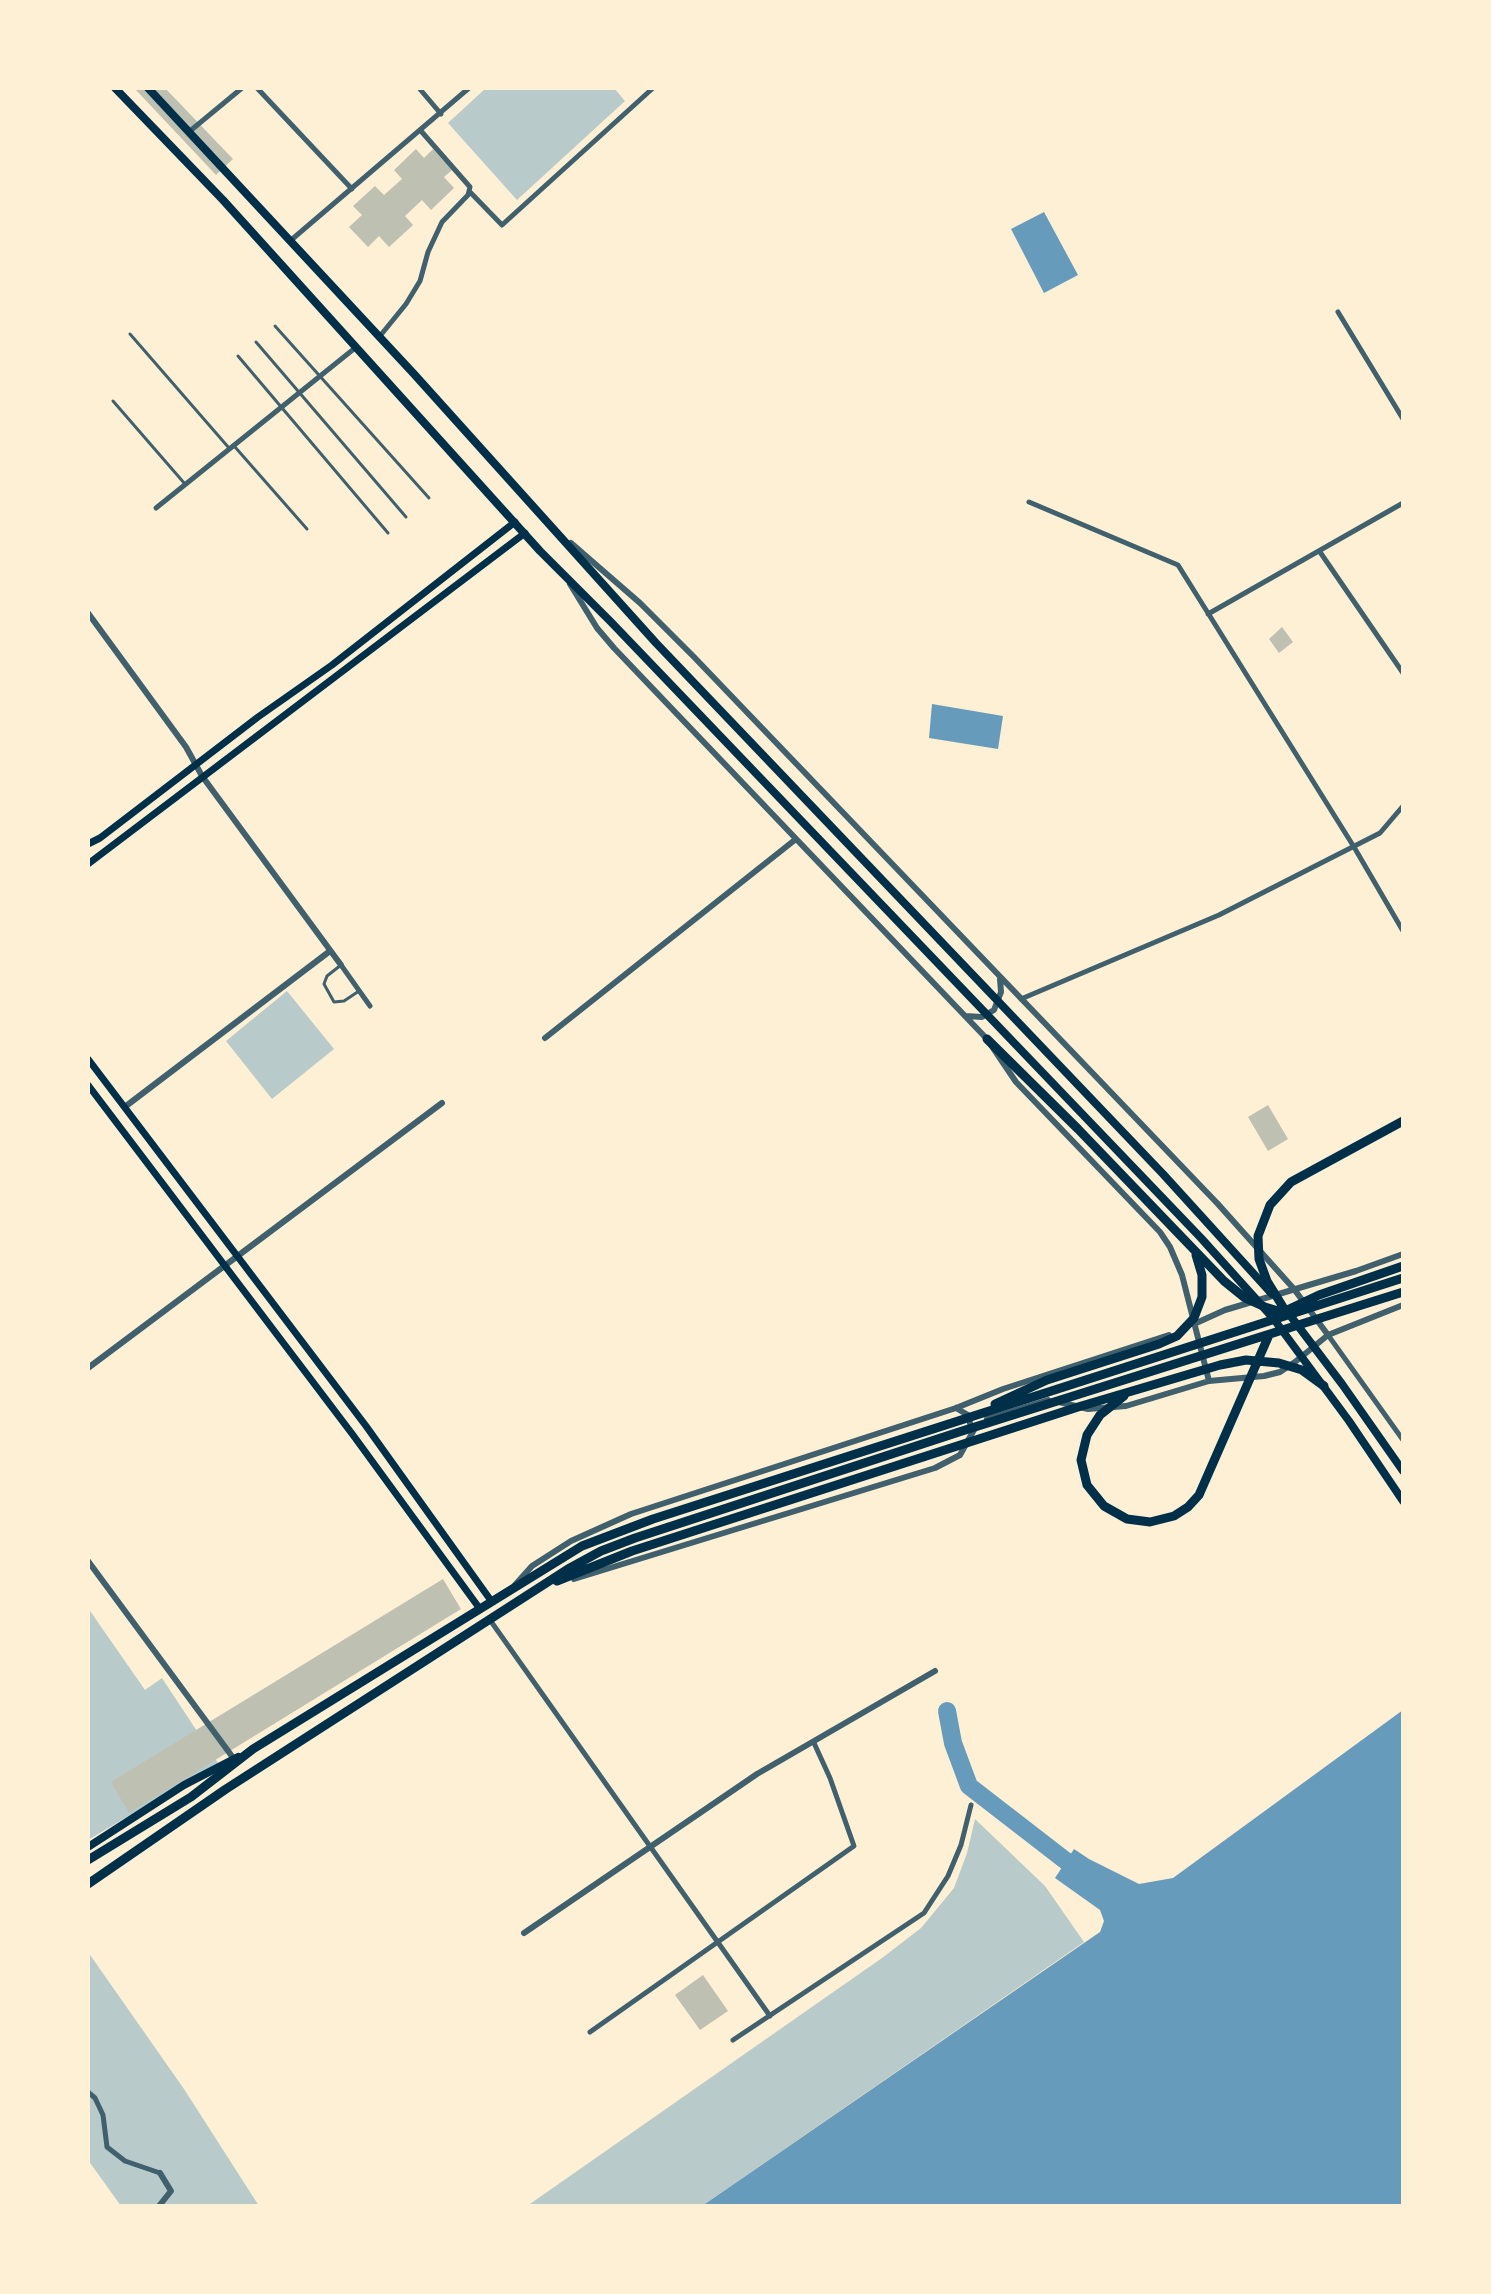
<!DOCTYPE html>
<style>
body{margin:0}
#map{position:relative;width:1491px;height:2294px;overflow:hidden;background:#fdf0d5;font-family:Quicksand,sans-serif}
canvas{display:block}
.frame{position:absolute;inset:0;border:90px solid #fdf0d5;pointer-events:none}
</style>
<div id="map">
<canvas width="1491" height="2294"></canvas>
<div class="frame"></div>
</div>
<script>
const context = document.querySelector('canvas').getContext('2d');
context.lineJoin = 'round';
function paint(path, color) { context.fillStyle = color; context.fill(path, 'evenodd'); }
const shape = rows => new Path2D(rows.map(r => 'M' + r).join(''));
function stroke(path, color, width, dash) { context.strokeStyle = color; context.lineWidth = width; context.lineCap = dash ? 'butt' : 'round'; context.setLineDash(dash || []); context.stroke(path); }
const green = shape([
 [486,88,614,88,625,101,517,200,448,123],
 [287,991,334,1049,272,1099,226,1041],
 [88,1608,145,1690,162,1678,218,1763,88,1840],
 [975,1819,1045,1886,1084,1942,702,2206,527,2206,882,1958,921,1928,954,1888,967,1853],
 [88,1952,184,2089,259,2206,121,2206,88,2160]
]);
const water = shape([
 [1044,212,1078,275,1044,293,1011,229],
 [932,704,1003,716,998,749,929,738],
 [1403,1710,1403,2206,702,2206,1100,1932,1104,1921,1100,1910,1055,1878,1074,1849,1089,1859,1139,1884,1173,1878]
]);
const river = shape([
 [947,1711,953,1743,969,1786,1066,1861]
]);
const building = shape([
 [138,88,165,88,233,159,216,175,136,90],
 [416,149,424,158,433,149,452,170,444,177,454,188,431,210,422,200,405,216,413,225,389,247,379,236,368,247,349,227,362,215,353,206,375,186,384,195,402,179,394,170],
 [1282,627,1293,642,1279,653,1269,639],
 [1268,1105,1288,1139,1268,1151,1248,1117],
 [443,1579,461,1609,129,1813,111,1782],
 [703,1975,728,2011,700,2030,675,1995]
]);
const service = shape([
 [275,326,429,498],
 [130,334,229,448],
 [256,342,406,517],
 [238,356,388,533],
 [113,401,185,484],
 [235,447,307,529],
 [341,965,327,976,324,984,334,1002,344,1001,359,991]
]);
const minor = shape([
 [257,88,352,189],
 [419,88,441,114],
 [190,131,242,88],
 [469,191,502,225,653,88],
 [290,241,469,88],
 [1338,312,1403,419],
 [380,336,406,304,420,281,428,252,442,222,468,195,470,187,421,131],
 [1029,502,1178,565,1354,847,1403,931],
 [156,508,355,348],
 [1320,552,1403,673],
 [1208,614,1403,503],
 [341,965,370,1006],
 [1021,999,1219,915,1380,833,1403,806],
 [1328,1335,1403,1440],
 [490,1620,770,2016],
 [590,2032,854,1846,830,1778,814,1743],
 [733,2040,924,1913,948,1876,961,1845,971,1805],
 [88,2092,95,2098,103,2115,107,2147,125,2161,160,2173]
]);
const tertiary = shape([
 [571,543,640,603,694,657,1217,1203,1294,1289,1328,1335],
 [570,584,597,628,614,648,987,1039,1016,1082,1160,1232,1170,1247,1182,1275,1209,1381],
 [88,613,186,747,202,776,341,965],
 [965,1016,982,1017,994,1010,1001,992,1000,979],
 [545,1038,796,839],
 [126,1106,330,951],
 [1194,1324,1225,1310,1356,1271,1403,1254],
 [88,1368,442,1103],
 [1059,1402,1088,1409,1126,1406,1209,1381,1264,1376,1280,1372,1295,1362,1328,1335,1403,1305],
 [956,1408,968,1415,972,1431],
 [987,1419,1048,1400],
 [88,1561,234,1759],
 [574,1579,935,1468,960,1455,975,1428],
 [515,1585,532,1566,571,1541,631,1514,956,1408,1003,1389,1169,1335],
 [524,1933,757,1774,935,1671],
 [159,2206,171,2191,160,2173]
]);
const secondary = shape([
 [88,844,100,838,258,717,332,665,515,522],
 [88,864,525,533],
 [88,1059,366,1426,492,1602],
 [88,1085,353,1435,480,1609]
]);
const primary = shape([
 [115,88,223,200,540,551,611,622,1201,1238,1273,1318,1349,1421,1403,1501],
 [148,88,414,374,656,643,1163,1174,1272,1294],
 [1286,1310,1342,1384,1403,1471],
 [88,1847,184,1785,238,1757]
]);
const trunk = shape([
 [987,1039,1078,1129,1224,1281,1245,1298,1265,1307,1288,1314],
 [1283,1307,1267,1281,1259,1259,1258,1236,1270,1205,1291,1182,1403,1121],
 [1283,1312,1319,1295,1403,1266],
 [1124,1396,1100,1415,1087,1435,1081,1460,1087,1485,1104,1506,1127,1519,1150,1522,1174,1516,1188,1507,1199,1495,1269,1335],
 [995,1404,1047,1380,1159,1344,1177,1336,1194,1318,1202,1297,1202,1275,1196,1255],
 [557,1581,632,1551,1078,1407,1220,1365,1246,1360,1279,1363,1302,1370,1324,1386],
 [88,1860,191,1797,253,1749,582,1546,653,1519,1403,1278],
 [88,1884,226,1789,568,1569,601,1551,635,1538,959,1432,1403,1292]
]);
paint(green, '#b9caca');
paint(water, '#669bbc');
stroke(river, '#669bbc', 18);
paint(building, '#bec0b2');
stroke(service, '#3f606c', 3);
stroke(minor, '#3f606c', 5);
stroke(tertiary, '#3f606c', 6);
stroke(secondary, '#003049', 7);
stroke(primary, '#003049', 8);
stroke(trunk, '#003049', 9);
</script>
